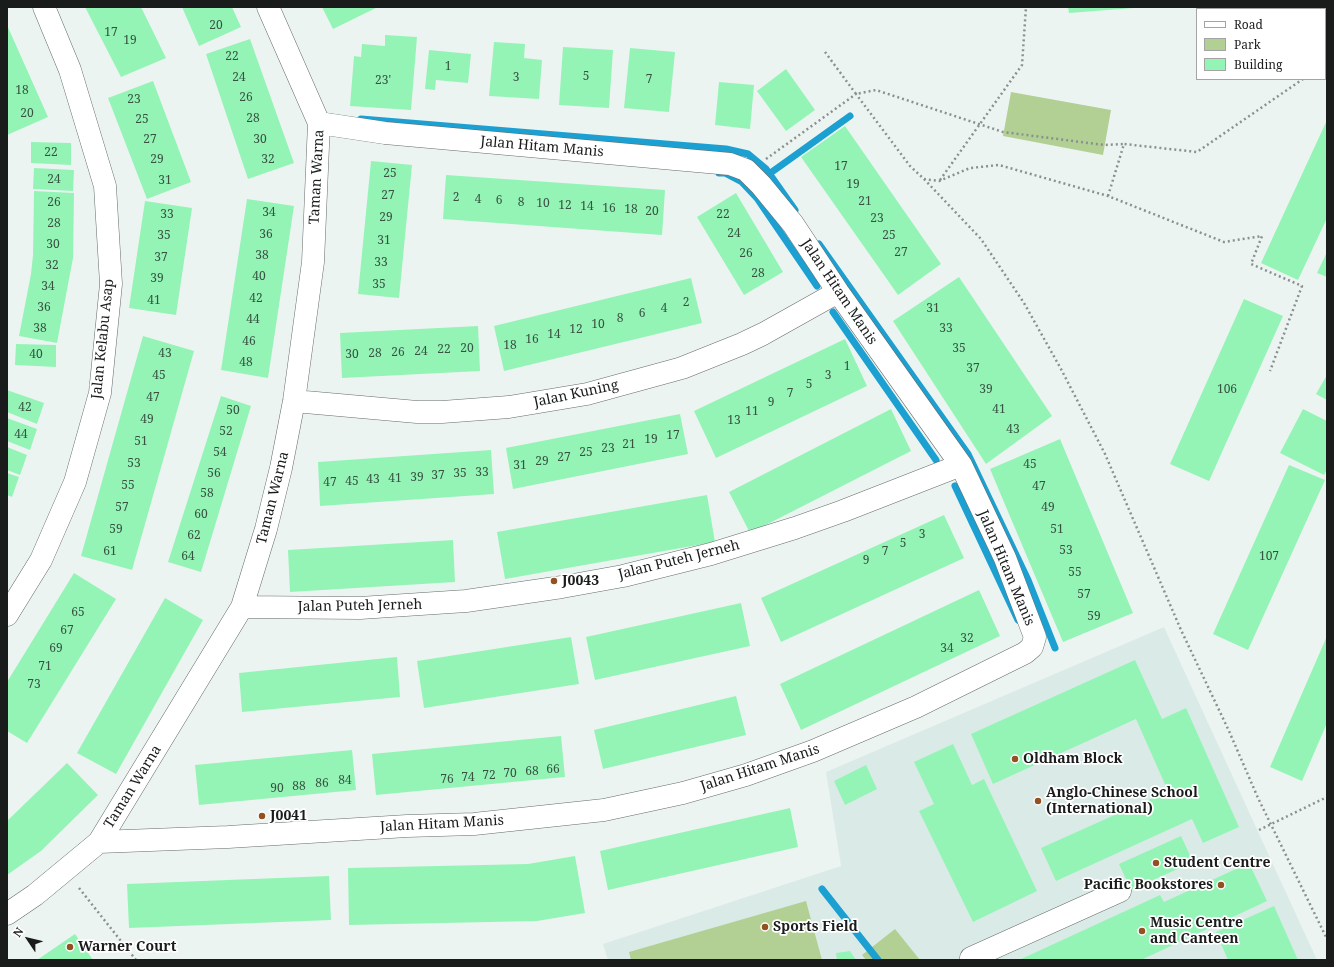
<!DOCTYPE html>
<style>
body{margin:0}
#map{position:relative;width:1334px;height:967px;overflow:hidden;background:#ecf4f2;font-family:"Noto Serif",serif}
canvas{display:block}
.frame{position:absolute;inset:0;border:8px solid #1a1c1c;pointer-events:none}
.legend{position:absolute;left:1196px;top:8px;width:130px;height:72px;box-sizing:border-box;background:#fff;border:1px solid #a3a4a4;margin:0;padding:5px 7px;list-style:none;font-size:12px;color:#1a1c1c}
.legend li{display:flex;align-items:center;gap:8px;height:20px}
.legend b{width:20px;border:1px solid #a3a4a4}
.north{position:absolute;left:8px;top:919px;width:40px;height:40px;-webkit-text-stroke:3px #fff;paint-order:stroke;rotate:305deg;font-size:11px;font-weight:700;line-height:16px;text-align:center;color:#1a1c1c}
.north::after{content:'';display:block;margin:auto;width:14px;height:18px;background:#1a1c1c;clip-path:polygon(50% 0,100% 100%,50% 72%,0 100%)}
</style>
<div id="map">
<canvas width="1334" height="967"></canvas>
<div class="frame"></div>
<ul class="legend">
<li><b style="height:5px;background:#fff"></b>Road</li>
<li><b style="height:11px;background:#b2d093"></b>Park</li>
<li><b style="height:11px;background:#94f4b6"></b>Building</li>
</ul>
<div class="north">N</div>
</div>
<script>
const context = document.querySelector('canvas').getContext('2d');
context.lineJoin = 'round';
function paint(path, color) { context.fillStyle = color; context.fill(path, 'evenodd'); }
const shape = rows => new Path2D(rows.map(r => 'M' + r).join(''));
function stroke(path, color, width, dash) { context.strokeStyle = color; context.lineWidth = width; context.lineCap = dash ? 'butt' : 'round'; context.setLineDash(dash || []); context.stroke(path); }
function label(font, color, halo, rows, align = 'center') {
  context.font = font + ' "Noto Serif",serif'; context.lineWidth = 3.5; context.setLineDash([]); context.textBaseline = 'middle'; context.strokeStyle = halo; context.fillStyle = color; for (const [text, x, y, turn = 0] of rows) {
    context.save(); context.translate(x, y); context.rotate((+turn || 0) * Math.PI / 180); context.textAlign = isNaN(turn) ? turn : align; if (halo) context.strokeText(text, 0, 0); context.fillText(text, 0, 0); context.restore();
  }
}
const built = shape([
 [1164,627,1317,960,608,960,603,944,841,866,826,772]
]);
const green = shape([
 [1011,92,1111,110,1103,155,1003,136],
 [806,901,822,960,631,960,629,952],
 [895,929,920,960,866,960,862,955]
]);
const stream = shape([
 [361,119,726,149,748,154,766,169,795,210],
 [719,173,725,173,742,182,757,198,817,286],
 [769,174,850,116],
 [819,244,968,454,1028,580,1055,648],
 [833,312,936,460],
 [955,486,1018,620],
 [822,889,878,960]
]);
const building = shape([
 [85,7,141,7,166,58,121,77],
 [182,7,232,7,241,27,199,46],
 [322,7,378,7,333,29],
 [1068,7,1134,7,1134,8,1069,13],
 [7,25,48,117,7,135],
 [385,35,417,37,411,110,350,106,354,56,361,57,362,44,385,46],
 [250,39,294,163,248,179,206,54],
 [494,42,525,44,524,58,542,60,539,99,489,96],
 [563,47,613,50,609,108,559,105],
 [630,48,675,52,669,112,624,108],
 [429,50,471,54,468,83,436,80,435,90,425,89],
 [786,69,815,110,786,131,757,91],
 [153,81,191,182,147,199,108,98],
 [719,82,754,85,750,129,715,125],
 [1327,120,1327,218,1298,280,1261,263],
 [845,126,941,264,898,295,801,157],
 [31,142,71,143,71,165,31,163],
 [371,161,412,165,399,298,358,294],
 [34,168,74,170,73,191,33,189],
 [446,175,665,190,662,235,443,219],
 [34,191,74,193,73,258,57,343,19,336,31,274,33,255],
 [736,193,783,272,744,295,697,217],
 [247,199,294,206,268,378,221,370],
 [145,201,192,208,176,315,129,308],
 [1327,252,1327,277,1317,273],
 [959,277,1052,416,986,464,893,321],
 [691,278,702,323,504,371,494,326],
 [1244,299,1283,316,1209,481,1170,464],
 [478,326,480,371,342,378,340,333],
 [143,336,194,351,132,570,81,556],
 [845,339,867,386,716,458,694,411],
 [16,344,56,345,56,367,15,365],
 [1327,375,1327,400,1316,394],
 [7,390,44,403,37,424,7,412],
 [221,396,251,406,201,572,168,562],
 [891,409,911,451,750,533,729,492],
 [1303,409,1327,421,1327,469,1324,475,1280,453],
 [680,414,688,454,513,489,506,448],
 [7,418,37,429,30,450,7,441],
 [1060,439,1133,613,1063,642,990,469],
 [7,447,27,455,20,475,7,470],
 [491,450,494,494,320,506,318,462],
 [1289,465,1325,480,1248,650,1213,634],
 [7,473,19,477,12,497,7,495],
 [707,495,715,542,505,579,497,532],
 [944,515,964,558,781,642,761,598],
 [453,540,455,582,290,592,288,550],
 [74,573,116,599,27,743,7,731,7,682],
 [979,590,1000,636,801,730,780,684],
 [165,598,203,620,116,774,77,753],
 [741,603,750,646,595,680,586,637],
 [1327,636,1327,723,1302,781,1270,767],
 [571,637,579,684,424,708,417,661],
 [397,657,400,697,242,712,239,673],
 [1135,660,1162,719,1186,708,1239,827,1203,843,1192,819,1056,881,1041,848,1168,791,1136,719,993,784,971,734],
 [736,696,746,735,603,769,594,730],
 [561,736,565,777,376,795,372,754],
 [953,744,972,785,984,779,1037,891,973,922,919,811,934,804,914,762],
 [352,750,356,790,199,805,195,765],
 [67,763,98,795,41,851,7,875,7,821],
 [866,765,877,789,845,805,834,781],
 [790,808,798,847,608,890,600,851],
 [1181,836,1193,862,1131,890,1119,864],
 [575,856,585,913,537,921,349,925,348,868,528,864],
 [1249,863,1267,901,1141,960,1019,960,1160,895,1164,902],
 [329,876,331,920,129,928,127,884],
 [1274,906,1298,960,1228,960,1216,932],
 [75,934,93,960,37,960],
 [850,951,856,960,837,960,836,953]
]);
const path = shape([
 [825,52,856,94,876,90,1003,132,1104,145,1124,144],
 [1325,67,1327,66],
 [766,159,856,94,910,166,924,179,939,181,970,168,999,165,1108,196,1224,242,1262,236,1251,264,1302,286,1270,371],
 [924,179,981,239,1024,303,1061,369,1105,454,1181,630,1229,731,1258,798,1327,939],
 [940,180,1022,65,1026,7],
 [1108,196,1124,144,1197,152,1303,79],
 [1259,830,1327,797],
 [79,888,136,960]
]);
const minor = shape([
 [294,401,417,412,442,412,509,407,587,394,682,368,742,344,763,334,838,292],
 [242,607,360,608,466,601,562,587,623,576,711,554,795,528,843,511,961,465],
 [7,615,41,560,75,482,100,393,111,284,105,186,70,70,44,7],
 [99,842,228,837,407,826,474,824,604,810,683,793,746,775,813,751,916,707,1025,653,1032,647,1035,637,1005,558,961,465,838,292,793,224,761,185,746,170,730,164,385,133,319,123],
 [7,914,35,895,99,842,242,607,266,529,281,468,294,401,313,262,319,123,268,7],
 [971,958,1120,891]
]);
const markers = [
 [554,581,4,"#935020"],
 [1015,759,4,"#935020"],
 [1038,801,4,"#935020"],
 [262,816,4,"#935020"],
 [1156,863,4,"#935020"],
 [1221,885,4,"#935020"],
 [765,927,4,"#935020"],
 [1142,931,4,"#935020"],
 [70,947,4,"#935020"]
];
const numberNames = [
 ["20",216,26],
 ["17",111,33],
 ["19",130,41],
 ["22",232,57],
 ["1",448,67],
 ["5",586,77],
 ["24",239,78],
 ["3",516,78],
 ["7",649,80],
 ["23'",383,81],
 ["18",22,91],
 ["26",246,98],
 ["23",134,100],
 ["20",27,114],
 ["28",253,119],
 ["25",142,120],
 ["27",150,140],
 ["30",260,140],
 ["22",51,153],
 ["29",157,160],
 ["32",268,160],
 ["17",841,167],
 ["25",390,174],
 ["24",54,180],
 ["31",165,181],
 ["19",853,185],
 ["27",388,196],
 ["2",456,198],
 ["4",478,200],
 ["6",499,201],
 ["21",865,202],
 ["26",54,203],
 ["8",521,203],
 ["10",543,204],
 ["12",565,206],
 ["14",587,207],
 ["16",609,209],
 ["18",631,210],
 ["20",652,212],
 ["34",269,213],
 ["33",167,215],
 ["22",723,215],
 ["29",386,218],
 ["23",877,219],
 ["28",54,224],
 ["24",734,234],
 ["36",266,235],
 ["35",164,236],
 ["25",889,236],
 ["31",384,241],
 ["30",53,245],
 ["27",901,253],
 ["26",746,254],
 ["38",262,256],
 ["37",161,258],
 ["33",381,263],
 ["32",52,266],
 ["28",758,274],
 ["40",259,277],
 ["39",157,279],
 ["35",379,285],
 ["34",48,287],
 ["42",256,299],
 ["41",154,301],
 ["2",686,303],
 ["36",44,308],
 ["4",664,309],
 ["31",933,309],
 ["6",642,314],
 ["8",620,319],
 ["44",253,320],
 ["10",598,325],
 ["38",40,329],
 ["33",946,329],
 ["12",576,330],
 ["14",554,335],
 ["16",532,340],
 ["46",249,342],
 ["18",510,346],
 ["20",467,349],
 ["35",959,349],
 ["22",444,350],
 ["24",421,352],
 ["26",398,353],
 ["43",165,354],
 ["28",375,354],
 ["40",36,355],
 ["30",352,355],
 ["48",246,363],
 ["1",847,367],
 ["37",973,369],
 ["45",159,376],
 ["3",828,376],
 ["5",809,385],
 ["39",986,390],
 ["106",1227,390],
 ["7",790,394],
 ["47",153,398],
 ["9",771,403],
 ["42",25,408],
 ["41",999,410],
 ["50",233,411],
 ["11",752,412],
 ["49",147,420],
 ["13",734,421],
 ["43",1013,430],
 ["52",226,432],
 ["44",21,435],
 ["17",673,436],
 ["19",651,440],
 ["51",141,442],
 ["21",629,445],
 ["23",608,449],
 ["54",220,453],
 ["25",586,453],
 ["27",564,458],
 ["29",542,462],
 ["53",134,464],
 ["45",1030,465],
 ["31",520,466],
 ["33",482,473],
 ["56",214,474],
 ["35",460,474],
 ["37",438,476],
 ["39",417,478],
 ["41",395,479],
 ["43",373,480],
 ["45",352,482],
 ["47",330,483],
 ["55",128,486],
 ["47",1039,487],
 ["58",207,494],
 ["57",122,508],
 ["49",1048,508],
 ["60",201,515],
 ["59",116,530],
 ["51",1057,530],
 ["3",922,535],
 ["62",194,536],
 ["5",903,544],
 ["53",1066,551],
 ["61",110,552],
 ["7",885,552],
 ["64",188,557],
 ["107",1269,557],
 ["9",866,561],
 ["55",1075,573],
 ["57",1084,595],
 ["65",78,613],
 ["59",1094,617],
 ["67",67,631],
 ["32",967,639],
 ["69",56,649],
 ["34",947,649],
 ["71",45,667],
 ["73",34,685],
 ["66",553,770],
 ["68",532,772],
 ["70",510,774],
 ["72",489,776],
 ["74",468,778],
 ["76",447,780],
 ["84",345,781],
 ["86",322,784],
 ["88",299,787],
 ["90",277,789]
];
const streetNames = [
 ["Jalan Hitam Manis",542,147,5],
 ["Taman Warna",317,177,-87],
 ["Jalan Hitam Manis",839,292,56],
 ["Jalan Kelabu Asap",103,339,-84],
 ["Jalan Kuning",576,394,-12],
 ["Taman Warna",273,498,-76],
 ["Jalan Puteh Jerneh",679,560,-14],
 ["Jalan Hitam Manis",1006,568,67],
 ["Jalan Puteh Jerneh",360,606,-1],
 ["Jalan Hitam Manis",760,768,-18],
 ["Taman Warna",133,787,-58],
 ["Jalan Hitam Manis",442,824,-3]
];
const poiNames = [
 ["J0043",562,581],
 ["Oldham Block",1023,759],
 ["Anglo-Chinese School",1046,793],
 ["(International)",1046,809],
 ["J0041",270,816],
 ["Student Centre",1164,863],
 ["Pacific Bookstores",1213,885,"right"],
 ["Music Centre",1150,923],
 ["and Canteen",1150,939],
 ["Sports Field",773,927],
 ["Warner Court",78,947]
];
paint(built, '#daebe7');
paint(green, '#b2d093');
stroke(stream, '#1ca0d1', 7);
paint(building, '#94f4b6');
stroke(minor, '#656c6a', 23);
stroke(path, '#8a908f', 2.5, [2, 3]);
stroke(minor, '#fff', 22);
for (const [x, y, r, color] of markers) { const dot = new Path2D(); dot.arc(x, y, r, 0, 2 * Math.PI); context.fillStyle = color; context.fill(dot); stroke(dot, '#fff', 1.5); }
label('12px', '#385242', null, numberNames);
label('14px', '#1a1c1c', '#fff', streetNames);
label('bold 14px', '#1a1c1c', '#fff', poiNames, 'left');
</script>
